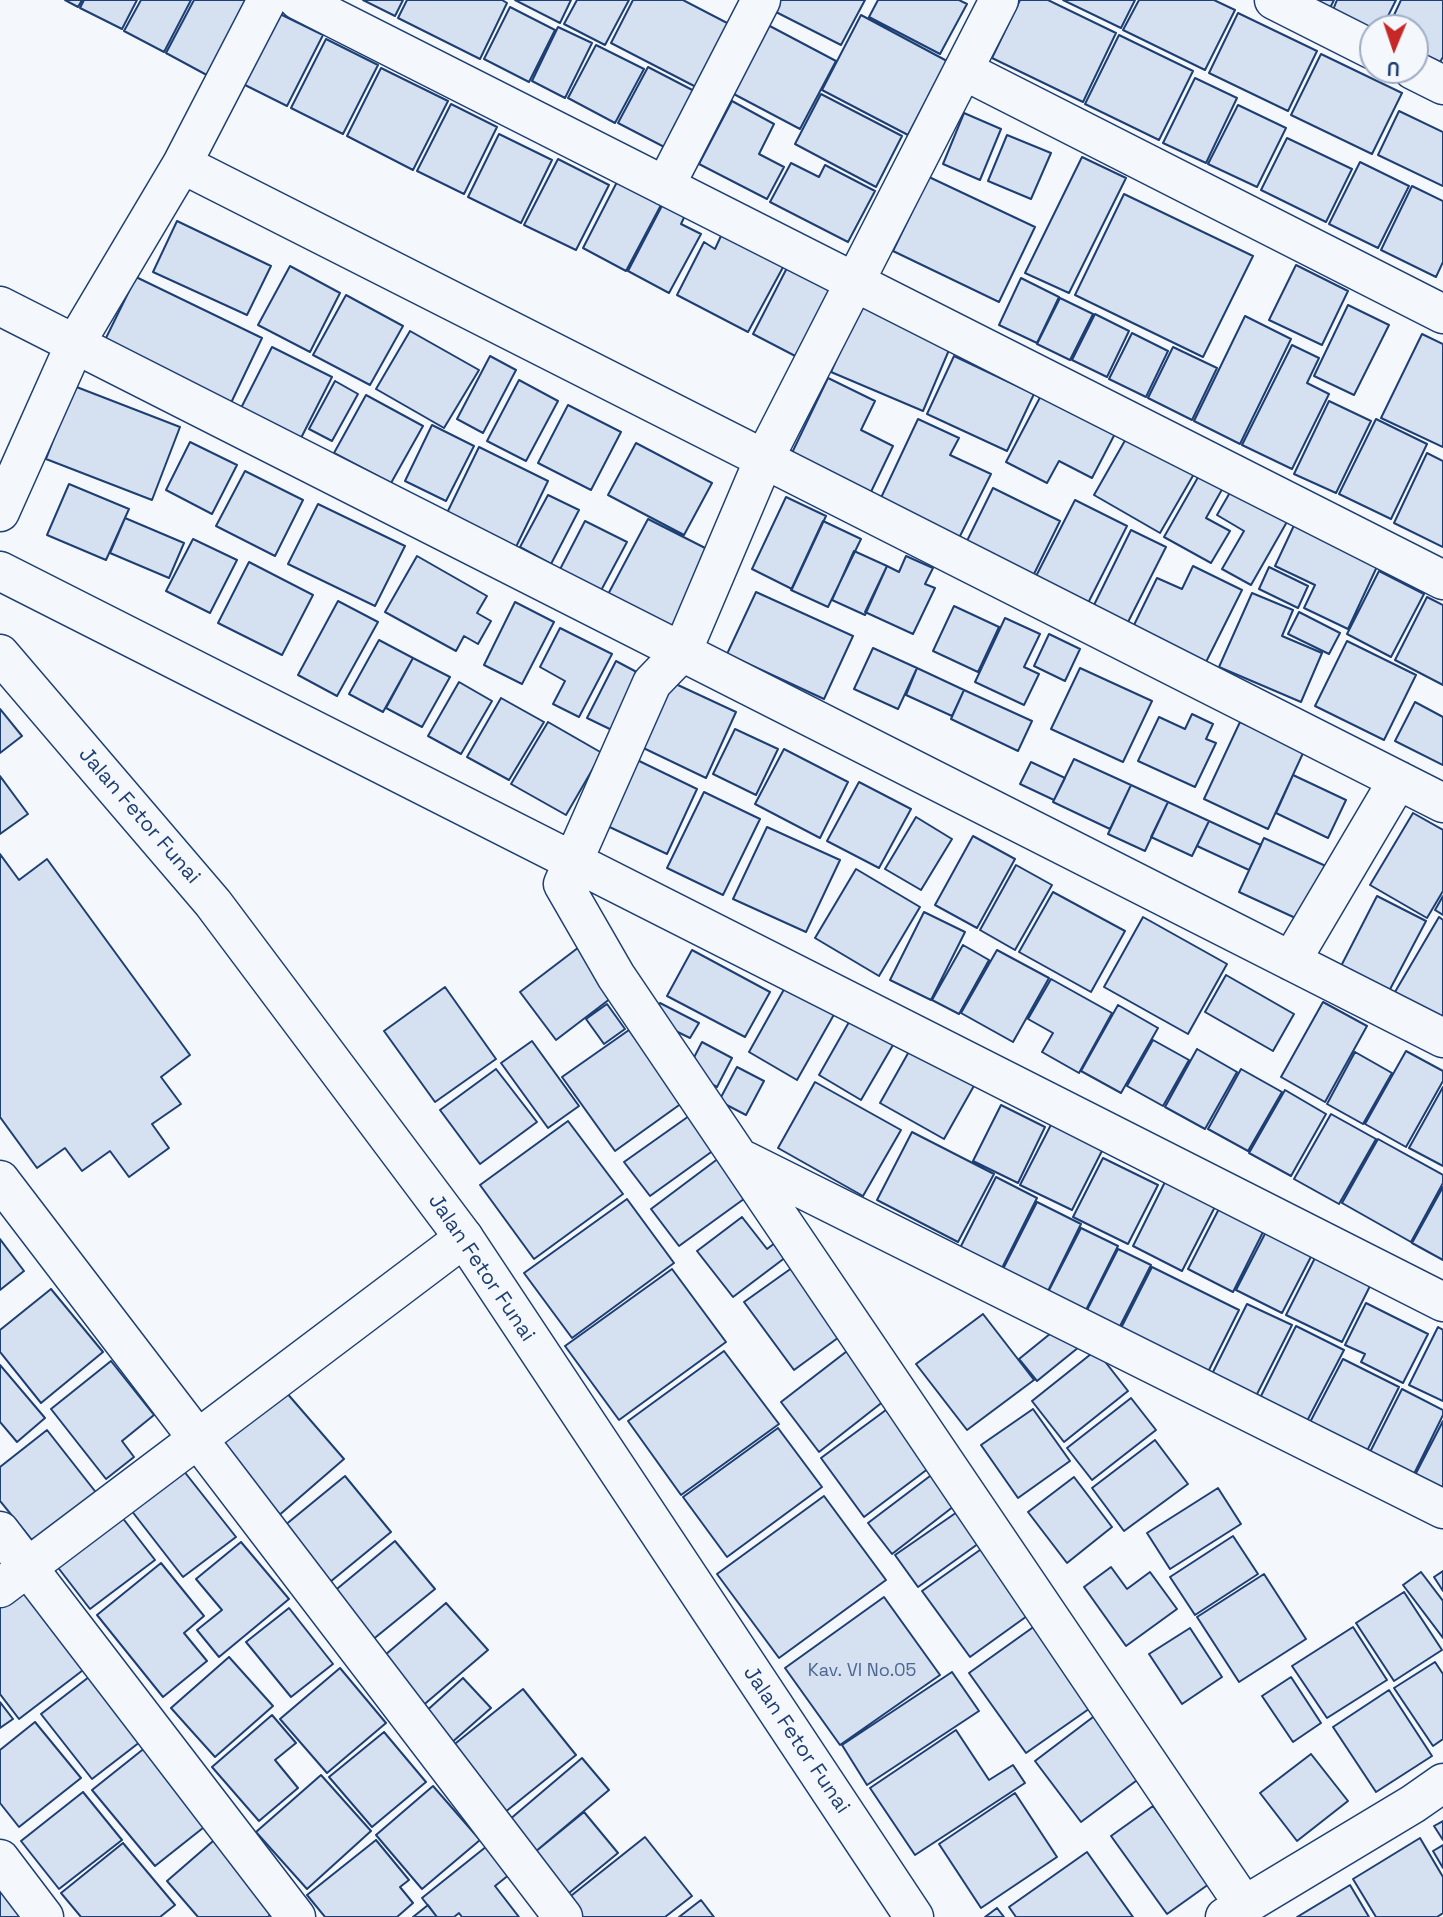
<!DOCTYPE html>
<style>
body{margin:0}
#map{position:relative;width:1443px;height:1917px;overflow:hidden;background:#f4f7fb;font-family:"Space Grotesk",sans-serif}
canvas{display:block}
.north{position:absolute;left:1359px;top:14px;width:70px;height:70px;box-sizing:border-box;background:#f4f7fb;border:2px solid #9eadc5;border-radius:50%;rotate:182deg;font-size:19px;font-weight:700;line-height:28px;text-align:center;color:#1d3f73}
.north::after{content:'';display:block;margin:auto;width:24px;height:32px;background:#c62828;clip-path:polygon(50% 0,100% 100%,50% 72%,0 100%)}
</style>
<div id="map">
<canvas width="1443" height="1917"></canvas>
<div class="north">U</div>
</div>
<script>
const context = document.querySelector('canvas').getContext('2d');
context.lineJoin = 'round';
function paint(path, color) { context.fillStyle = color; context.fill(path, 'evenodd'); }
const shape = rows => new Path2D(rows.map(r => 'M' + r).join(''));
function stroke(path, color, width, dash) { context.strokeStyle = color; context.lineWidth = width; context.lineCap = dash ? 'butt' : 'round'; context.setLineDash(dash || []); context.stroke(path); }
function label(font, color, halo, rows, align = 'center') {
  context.font = font + ' "Space Grotesk",sans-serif'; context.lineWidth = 5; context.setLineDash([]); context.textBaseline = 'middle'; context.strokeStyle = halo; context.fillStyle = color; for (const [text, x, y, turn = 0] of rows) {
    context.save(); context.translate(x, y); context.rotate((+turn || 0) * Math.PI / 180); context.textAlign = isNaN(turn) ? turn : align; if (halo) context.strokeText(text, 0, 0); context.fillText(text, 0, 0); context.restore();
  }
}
const building = shape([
 [65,0,82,0,78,7,65,0],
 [84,0,137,0,122,29,80,8,84,0],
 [141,0,191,0,164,52,124,31,141,0],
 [194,0,258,0,216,80,166,53,194,0],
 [363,0,403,0,395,16,363,0],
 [407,0,502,0,507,3,480,59,398,18,407,0],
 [515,0,571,0,560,23,515,0],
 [577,0,629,0,605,45,564,24,577,0],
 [633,0,683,0,731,25,698,88,611,43,633,0],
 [780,0,865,0,841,45,774,11,780,0],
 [878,0,959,0,967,4,940,54,869,17,878,0],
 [1020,0,1048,0,1116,33,1083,102,992,58,1020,0],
 [1063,0,1135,0,1121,28,1063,0],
 [1139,0,1214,0,1235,10,1205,70,1123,30,1139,0],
 [1313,0,1334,0,1330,8,1313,0],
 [1337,0,1396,0,1382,28,1373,29,1333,10,1337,0],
 [1401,0,1443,0,1443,57,1440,62,1415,50,1415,28,1388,28,1401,0],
 [510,7,555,30,529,82,484,59,510,7],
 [278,13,323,35,287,106,243,84,278,13],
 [1238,13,1317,51,1288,111,1209,73,1238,13],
 [861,15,947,61,908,135,822,90,861,15],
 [766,24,836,61,800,129,730,92,766,24],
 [558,27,592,43,565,98,532,81,558,27],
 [1119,35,1193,71,1159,140,1085,104,1119,35],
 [326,39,378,65,343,134,291,108,326,39],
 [596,45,644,69,615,123,568,98,596,45],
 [1321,54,1402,93,1372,154,1291,115,1321,54],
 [648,67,702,95,672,151,618,123,648,67],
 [381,68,448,101,413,170,347,136,381,68],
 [1195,78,1237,98,1206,163,1163,143,1195,78],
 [821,94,902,136,876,187,795,144,821,94],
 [732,101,774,124,759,154,784,167,767,199,699,164,732,101],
 [451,104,497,127,464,194,417,171,451,104],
 [1238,105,1286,128,1257,187,1208,164,1238,105],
 [1399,111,1443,132,1443,186,1378,155,1399,111],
 [964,113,1001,129,980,180,943,164,964,113],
 [499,134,552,160,521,223,468,197,499,134],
 [1007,135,1051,153,1031,199,988,181,1007,135],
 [1287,138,1352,169,1326,222,1261,190,1287,138],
 [1082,157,1126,178,1069,293,1025,273,1082,157],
 [558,159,609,185,576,250,524,225,558,159],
 [1360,162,1409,186,1378,248,1329,224,1360,162],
 [791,163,819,177,825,165,875,191,848,242,770,202,791,163],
 [929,177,1035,227,999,302,893,251,929,177],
 [617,182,661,205,626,271,583,248,617,182],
 [1412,186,1443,201,1443,262,1436,277,1381,250,1412,186],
 [1124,194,1253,256,1203,357,1075,295,1124,194],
 [666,198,688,209,681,224,701,234,669,293,628,271,666,198],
 [177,221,271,266,247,315,153,272,177,221],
 [726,225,788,258,748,332,677,295,704,242,715,249,726,225],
 [789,264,837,290,801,359,753,334,789,264],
 [1296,265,1348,291,1322,345,1269,320,1296,265],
 [290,266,340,293,310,352,258,325,290,266],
 [136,277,262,338,230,405,103,344,136,277],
 [1021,278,1059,297,1037,343,999,325,1021,278],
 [346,295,403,326,370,385,313,355,346,295],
 [1060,298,1093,314,1070,360,1037,344,1060,298],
 [861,305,952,343,923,411,831,372,861,305],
 [1348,305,1389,325,1354,395,1314,376,1348,305],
 [1095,314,1129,331,1107,377,1072,360,1095,314],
 [1245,316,1291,339,1240,444,1194,421,1245,316],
 [410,331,479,370,444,428,376,389,410,331],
 [1132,333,1168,351,1146,397,1109,379,1132,333],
 [1422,334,1443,344,1443,447,1381,418,1422,334],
 [1292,345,1319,358,1307,383,1329,394,1292,469,1242,445,1292,345],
 [272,347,332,377,300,440,240,410,272,347],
 [1173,347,1217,368,1192,420,1148,398,1173,347],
 [490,356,516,370,483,433,457,419,490,356],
 [954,356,1034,394,1007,451,927,414,954,356],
 [828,378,875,401,861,430,893,446,869,496,790,457,828,378],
 [519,380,558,401,526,461,487,441,519,380],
 [335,381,358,394,332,441,309,429,335,381],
 [74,386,180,427,152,500,46,459,74,386],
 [1045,388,1119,426,1092,478,1059,461,1047,483,1006,462,1045,388],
 [366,395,423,426,391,483,334,453,366,395],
 [1329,401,1371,421,1336,493,1294,474,1329,401],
 [568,405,621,432,591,490,538,463,568,405],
 [918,419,959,438,950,455,991,474,958,540,879,502,918,419],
 [1376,419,1427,444,1391,519,1339,494,1376,419],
 [432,425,474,446,446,501,405,481,432,425],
 [1131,430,1198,467,1160,533,1094,495,1131,430],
 [190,442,237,465,212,514,166,490,190,442],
 [636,443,712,483,684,535,608,495,636,443],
 [479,447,548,481,515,549,446,515,479,447],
 [1427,453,1443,461,1443,547,1394,523,1427,453],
 [1205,465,1229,477,1206,518,1230,531,1211,563,1164,537,1205,465],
 [245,471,303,500,275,556,216,526,245,471],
 [1236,482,1292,513,1251,585,1222,569,1244,531,1217,515,1236,482],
 [69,484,129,509,106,560,47,535,69,484],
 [993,488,1060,521,1032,578,965,545,993,488],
 [548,495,579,510,551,564,520,547,548,495],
 [786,497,826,516,792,589,752,569,786,497],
 [1075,500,1127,526,1084,611,1032,584,1075,500],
 [318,504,405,546,375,606,288,564,318,504],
 [125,518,184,543,169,578,110,553,125,518],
 [648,519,713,552,670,634,605,600,648,519],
 [1297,519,1381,558,1348,629,1304,608,1315,585,1275,566,1297,519],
 [585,521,627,542,597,598,556,577,585,521],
 [823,521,861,539,828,607,791,590,823,521],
 [1131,530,1166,547,1126,626,1092,609,1131,530],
 [193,539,237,560,210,613,166,591,193,539],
 [854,551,887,566,865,615,832,600,854,551],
 [417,556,487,596,477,613,491,621,478,644,464,636,456,651,385,612,417,556],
 [906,556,933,568,925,584,935,588,913,634,865,612,887,566,899,572,906,556],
 [249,562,313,595,282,655,218,623,249,562],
 [1193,566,1242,590,1206,662,1133,627,1157,578,1182,589,1193,566],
 [1269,567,1308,586,1298,608,1259,589,1269,567],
 [1379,571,1424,594,1391,657,1347,634,1379,571],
 [756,592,853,636,824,699,727,654,756,592],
 [1252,593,1293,610,1282,636,1322,653,1301,702,1219,667,1252,593],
 [1427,597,1443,605,1443,685,1395,660,1427,597],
 [338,601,378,622,337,696,298,675,338,601],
 [515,602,554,622,522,684,484,665,515,602],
 [954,606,999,627,978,672,933,651,954,606],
 [1299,612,1340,633,1329,654,1288,634,1299,612],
 [1005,618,1040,634,1024,667,1039,674,1024,705,975,682,1005,618],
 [560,628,612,654,579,717,553,704,565,681,540,667,560,628],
 [1049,634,1080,649,1065,681,1034,666,1049,634],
 [379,640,413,658,383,712,349,694,379,640],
 [1347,641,1416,675,1384,740,1315,706,1347,641],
 [873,648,917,668,898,709,854,689,873,648],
 [413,658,450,677,422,727,386,708,413,658],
 [616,661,646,677,618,733,587,718,616,661],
 [917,668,964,690,952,716,906,695,917,668],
 [1080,668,1152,701,1123,762,1051,729,1080,668],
 [665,679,736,712,706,778,635,744,665,679],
 [459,682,492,701,461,754,428,736,459,682],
 [964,690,1032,721,1018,751,951,719,964,690],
 [501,698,544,722,509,780,467,757,501,698],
 [1415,702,1443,717,1443,765,1395,741,1415,702],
 [0,709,22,736,0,753,0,709],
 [1192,714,1213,724,1206,739,1216,743,1195,787,1138,761,1159,717,1185,729,1192,714],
 [548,722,602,753,566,815,511,784,548,722],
 [1240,722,1304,751,1268,829,1204,799,1240,722],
 [735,729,778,749,756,795,713,774,735,729],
 [784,749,848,782,820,838,755,804,784,749],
 [633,758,697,789,667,854,601,823,633,758],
 [1074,759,1131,785,1110,829,1053,802,1074,759],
 [1031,762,1065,778,1054,800,1020,784,1031,762],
 [1293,775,1346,800,1328,838,1276,813,1293,775],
 [0,776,28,814,0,834,0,776],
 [859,782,911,809,879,868,827,841,859,782],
 [1131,785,1168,802,1145,851,1108,834,1131,785],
 [704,792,760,819,723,895,667,868,704,792],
 [1168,802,1209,821,1192,856,1151,837,1168,802],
 [1413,813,1443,830,1443,891,1427,918,1370,885,1413,813],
 [916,817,952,839,921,890,885,869,916,817],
 [1209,821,1261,845,1249,870,1197,846,1209,821],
 [767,827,840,860,806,932,733,899,767,827],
 [973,836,1015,859,977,928,935,905,973,836],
 [1264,838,1328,867,1302,921,1239,892,1264,838],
 [0,854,19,880,47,859,190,1055,161,1077,181,1104,152,1124,169,1148,129,1177,110,1151,82,1171,65,1148,37,1168,0,1117,0,854],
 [1016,865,1052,885,1015,950,980,930,1016,865],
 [856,869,920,907,879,976,815,938,856,869],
 [1053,892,1125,931,1091,992,1019,952,1053,892],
 [1377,896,1426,921,1387,995,1339,970,1377,896],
 [1443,896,1443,915,1435,910,1443,896],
 [924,912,965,932,931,1000,890,980,924,912],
 [1143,917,1227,964,1188,1034,1104,987,1143,917],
 [1439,917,1443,920,1443,1020,1395,992,1439,917],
 [583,944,619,992,556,1040,520,992,583,944],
 [963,945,989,960,959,1014,932,1000,963,945],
 [692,950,770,992,745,1037,667,996,692,950],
 [997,950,1049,978,1013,1042,961,1013,997,950],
 [1226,975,1294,1014,1273,1051,1205,1012,1226,975],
 [1051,979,1112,1013,1079,1073,1042,1052,1053,1033,1028,1019,1051,979],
 [787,984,836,1011,797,1080,749,1052,787,984],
 [445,987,496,1059,435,1102,384,1031,445,987],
 [1323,1002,1367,1026,1325,1102,1281,1077,1323,1002],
 [660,1003,699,1023,690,1038,651,1019,660,1003],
 [607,1004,625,1029,604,1044,586,1019,607,1004],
 [1118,1005,1158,1028,1121,1093,1081,1071,1118,1005],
 [857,1008,900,1033,861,1100,819,1075,857,1008],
 [629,1030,682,1103,615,1151,562,1077,629,1030],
 [1153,1040,1189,1060,1163,1106,1127,1086,1153,1040],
 [532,1041,579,1106,548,1128,501,1063,532,1041],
 [702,1042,732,1058,717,1087,687,1071,702,1042],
 [911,1048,975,1084,944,1139,880,1103,911,1048],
 [1197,1049,1237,1072,1205,1129,1165,1107,1197,1049],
 [1406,1051,1443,1071,1443,1081,1406,1147,1365,1124,1406,1051],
 [1355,1052,1392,1073,1363,1124,1327,1104,1355,1052],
 [737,1067,764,1081,746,1115,719,1101,737,1067],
 [496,1069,537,1122,480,1164,440,1110,496,1069],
 [1241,1069,1282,1092,1248,1151,1208,1129,1241,1069],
 [815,1082,901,1130,863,1196,778,1148,815,1082],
 [1443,1087,1443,1166,1409,1148,1443,1087],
 [1285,1090,1326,1114,1291,1176,1249,1153,1285,1090],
 [1001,1105,1045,1127,1018,1183,973,1161,1001,1105],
 [1331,1114,1376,1139,1339,1204,1294,1179,1331,1114],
 [1056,1115,1107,1141,1072,1210,1020,1185,1056,1115],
 [689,1116,714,1150,650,1196,624,1162,689,1116],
 [568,1121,623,1194,534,1259,480,1185,568,1121],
 [912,1132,994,1174,958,1242,877,1200,912,1132],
 [1378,1139,1443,1175,1443,1183,1411,1242,1342,1203,1378,1139],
 [719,1158,748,1196,679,1246,651,1209,719,1158],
 [1103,1158,1158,1185,1128,1244,1073,1217,1103,1158],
 [1170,1172,1220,1197,1182,1271,1133,1246,1170,1172],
 [996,1177,1037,1198,1000,1272,958,1252,996,1177],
 [1443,1187,1443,1260,1412,1243,1443,1187],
 [627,1199,674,1263,572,1338,524,1273,627,1199],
 [1223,1201,1267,1224,1233,1292,1188,1269,1223,1201],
 [1037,1202,1081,1224,1046,1295,1001,1273,1037,1202],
 [742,1217,767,1249,779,1240,790,1254,733,1297,697,1251,742,1217],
 [1270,1224,1316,1247,1282,1313,1236,1290,1270,1224],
 [1081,1228,1118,1246,1084,1314,1046,1296,1081,1228],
 [0,1239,24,1271,0,1290,0,1239],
 [1118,1249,1151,1265,1117,1332,1084,1316,1118,1249],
 [1319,1250,1374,1278,1342,1342,1286,1315,1319,1250],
 [796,1265,846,1332,794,1370,744,1302,796,1265],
 [1152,1267,1239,1310,1206,1376,1119,1332,1152,1267],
 [672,1269,726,1342,619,1420,565,1346,672,1269],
 [51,1289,103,1352,41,1403,0,1352,0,1330,51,1289],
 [1366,1303,1428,1334,1403,1383,1361,1362,1365,1354,1345,1345,1366,1303],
 [1247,1304,1292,1325,1254,1400,1210,1378,1247,1304],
 [983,1314,1034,1380,967,1430,916,1364,983,1314],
 [1061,1325,1079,1347,1037,1381,1019,1359,1061,1325],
 [1296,1326,1344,1350,1305,1425,1258,1402,1296,1326],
 [1438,1327,1443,1330,1443,1401,1409,1385,1438,1327],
 [851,1348,889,1397,819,1452,781,1402,851,1348],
 [1096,1350,1128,1391,1064,1442,1032,1401,1096,1350],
 [724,1351,779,1424,681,1495,628,1421,724,1351],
 [1343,1359,1399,1387,1364,1457,1307,1428,1343,1359],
 [111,1361,154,1415,122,1441,134,1457,106,1479,51,1409,111,1361],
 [0,1365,45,1418,17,1442,0,1422,0,1365],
 [279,1384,344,1459,277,1517,212,1441,279,1384],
 [1402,1389,1443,1410,1443,1415,1411,1480,1367,1458,1402,1389],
 [1131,1398,1156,1430,1092,1480,1067,1448,1131,1398],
 [890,1407,933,1465,864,1517,821,1458,890,1407],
 [1033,1409,1070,1461,1018,1498,981,1445,1033,1409],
 [1443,1421,1443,1494,1413,1479,1443,1421],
 [778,1428,822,1487,727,1557,683,1497,778,1428],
 [47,1430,98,1495,35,1544,0,1501,0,1467,47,1430],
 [1155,1440,1188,1484,1124,1531,1092,1488,1155,1440],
 [183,1470,236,1537,183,1577,131,1510,183,1470],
 [934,1473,958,1503,892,1554,868,1523,934,1473],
 [345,1476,391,1532,330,1582,284,1526,345,1476],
 [1074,1477,1112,1527,1067,1563,1028,1512,1074,1477],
 [1218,1488,1241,1524,1170,1569,1147,1533,1218,1488],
 [824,1496,886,1580,779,1658,717,1574,824,1496],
 [960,1510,982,1541,918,1587,895,1555,960,1510],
 [118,1512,155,1560,90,1609,53,1561,118,1512],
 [1233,1536,1258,1574,1195,1615,1170,1577,1233,1536],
 [395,1541,435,1589,371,1641,332,1593,395,1541],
 [241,1542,289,1599,219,1657,197,1630,222,1610,196,1579,241,1542],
 [987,1545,1034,1611,970,1657,922,1591,987,1545],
 [161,1563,204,1616,184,1633,207,1661,163,1697,97,1615,161,1563],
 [1111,1567,1127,1589,1150,1572,1177,1609,1126,1646,1084,1587,1111,1567],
 [1443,1571,1443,1591,1434,1577,1443,1571],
 [1421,1572,1443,1601,1443,1638,1403,1585,1421,1572],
 [1264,1574,1306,1639,1239,1682,1197,1617,1264,1574],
 [28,1581,91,1664,19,1719,0,1694,0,1602,28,1581],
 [1404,1592,1442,1650,1394,1681,1356,1623,1404,1592],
 [884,1597,940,1675,840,1745,785,1668,884,1597],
 [446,1603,488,1650,420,1708,378,1661,446,1603],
 [289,1608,333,1664,291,1697,246,1642,289,1608],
 [1039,1623,1096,1704,1026,1753,969,1673,1039,1623],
 [1353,1627,1387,1680,1327,1718,1292,1666,1353,1627],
 [1190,1628,1222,1677,1182,1704,1149,1654,1190,1628],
 [229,1657,273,1706,215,1757,171,1708,229,1657],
 [1435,1662,1443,1674,1443,1739,1433,1746,1394,1688,1435,1662],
 [340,1668,386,1723,327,1773,280,1719,340,1668],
 [98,1670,149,1735,92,1779,41,1714,98,1670],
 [952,1672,979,1711,867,1785,842,1745,952,1672],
 [1291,1677,1321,1723,1293,1742,1262,1696,1291,1677],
 [463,1678,491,1708,450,1744,423,1714,463,1678],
 [523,1689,576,1755,499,1817,446,1751,523,1689],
 [1389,1690,1432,1756,1376,1792,1333,1727,1389,1690],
 [0,1702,13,1719,0,1728,0,1702],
 [1101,1711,1148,1772,1081,1822,1035,1761,1101,1711],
 [272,1715,296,1743,275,1760,298,1788,259,1821,212,1767,272,1715],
 [35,1722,81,1778,19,1827,0,1803,0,1750,35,1722],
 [956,1730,989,1780,1013,1765,1025,1783,915,1855,870,1788,956,1730],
 [384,1732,426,1782,372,1827,329,1777,384,1732],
 [151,1743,213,1820,155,1866,92,1790,151,1743],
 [1311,1754,1348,1801,1297,1841,1260,1793,1311,1754],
 [582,1758,609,1790,529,1857,502,1826,582,1758],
 [321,1775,371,1831,307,1889,256,1832,321,1775],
 [433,1786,480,1840,422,1889,376,1835,433,1786],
 [83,1792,122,1840,59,1889,21,1841,83,1792],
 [1015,1793,1057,1857,981,1908,939,1844,1015,1793],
 [1153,1806,1209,1884,1167,1914,1111,1836,1153,1806],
 [584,1812,618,1853,563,1898,529,1857,584,1812],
 [1443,1821,1443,1840,1434,1826,1443,1821],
 [220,1835,281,1905,268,1917,198,1917,167,1881,220,1835],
 [645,1837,692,1896,665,1917,582,1917,567,1899,645,1837],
 [1420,1838,1443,1877,1443,1913,1437,1917,1376,1917,1353,1879,1420,1838],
 [376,1840,409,1880,400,1887,413,1903,397,1917,325,1917,307,1895,376,1840],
 [123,1843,175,1905,160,1917,81,1917,61,1893,123,1843],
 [1443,1845,1443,1868,1433,1851,1443,1845],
 [487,1846,510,1874,495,1886,519,1917,462,1917,459,1913,454,1917,437,1917,422,1898,487,1846],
 [1087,1852,1133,1917,1016,1917,1009,1907,1087,1852],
 [1350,1885,1369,1917,1297,1917,1350,1885],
 [0,1889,24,1917,0,1917,0,1889],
 [701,1900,714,1917,679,1917,701,1900],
 [428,1905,437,1917,413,1917,428,1905],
 [997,1908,1004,1917,985,1917,997,1908]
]);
const street = shape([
 [298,0,1443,580],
 [999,0,764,459,682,652,652,683,563,884,616,976,1244,1905],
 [1274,0,1373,50],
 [963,70,1443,314],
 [1413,70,1443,85],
 [182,164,1443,803],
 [665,186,761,0],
 [0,306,1443,1038],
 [0,512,75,344,182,164,267,0],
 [0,571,1443,1302],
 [1291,961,1398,780],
 [746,1161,1443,1509],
 [0,1180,563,1917],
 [0,1531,296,1917],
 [0,1588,464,1238],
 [0,1859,44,1917],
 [1225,1917,1413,1804,1443,1783]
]);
const secondary = shape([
 [0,654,213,903,464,1238,914,1917]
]);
const numberNames = [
 ["Kav. VI No.05",862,1671]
];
const streetNames = [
 ["Jalan Fetor Funai",139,816,49],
 ["Jalan Fetor Funai",481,1268,56],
 ["Jalan Fetor Funai",796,1740,56]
];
paint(building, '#d5e0f0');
stroke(building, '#1d3f73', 2);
stroke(street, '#1d3f73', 41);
stroke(secondary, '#1d3f73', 41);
stroke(street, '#f4f7fb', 38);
stroke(secondary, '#f4f7fb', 38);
label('18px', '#4b6792', null, numberNames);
label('21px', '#1d3f73', '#f4f7fb', streetNames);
</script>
